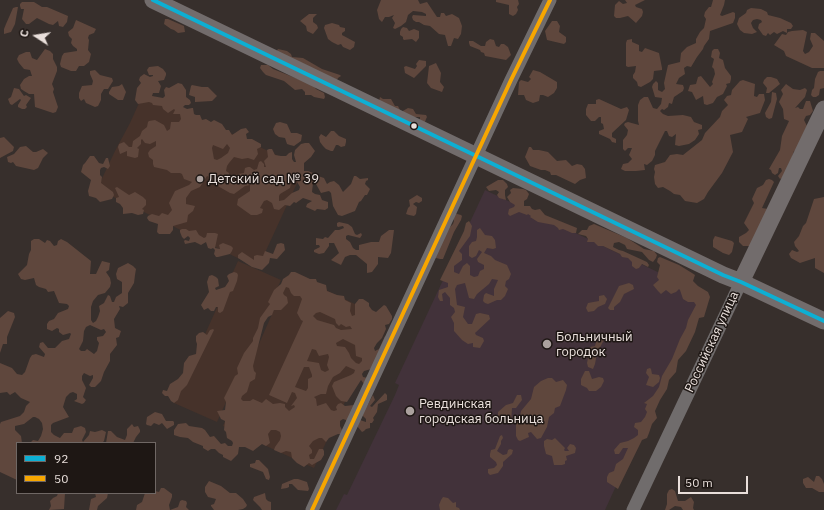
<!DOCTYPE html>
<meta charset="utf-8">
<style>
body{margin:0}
#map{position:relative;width:824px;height:510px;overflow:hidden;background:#372f2c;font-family:"IBM Plex Sans",sans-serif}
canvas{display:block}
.legend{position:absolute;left:16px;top:442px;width:140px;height:52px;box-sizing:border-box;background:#1e1714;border:1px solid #6f6764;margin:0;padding:5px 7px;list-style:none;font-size:12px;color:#e9dfdb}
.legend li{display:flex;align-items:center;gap:8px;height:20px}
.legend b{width:20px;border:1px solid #6f6764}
.north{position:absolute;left:16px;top:16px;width:40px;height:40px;-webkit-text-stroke:3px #1e1714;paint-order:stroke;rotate:282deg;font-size:11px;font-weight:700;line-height:16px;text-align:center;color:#e9dfdb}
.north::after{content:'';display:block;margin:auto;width:14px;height:18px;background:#e9dfdb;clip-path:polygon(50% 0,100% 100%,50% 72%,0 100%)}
.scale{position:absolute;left:678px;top:476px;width:70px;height:18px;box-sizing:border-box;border:2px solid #e9dfdb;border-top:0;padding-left:5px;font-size:12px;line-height:14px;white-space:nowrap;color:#e9dfdb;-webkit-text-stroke:3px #1e1714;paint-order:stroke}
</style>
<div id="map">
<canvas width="824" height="510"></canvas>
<ul class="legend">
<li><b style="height:5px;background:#0dafd3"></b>92</li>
<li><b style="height:5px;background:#f7a600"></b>50</li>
</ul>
<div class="north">С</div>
<div class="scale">50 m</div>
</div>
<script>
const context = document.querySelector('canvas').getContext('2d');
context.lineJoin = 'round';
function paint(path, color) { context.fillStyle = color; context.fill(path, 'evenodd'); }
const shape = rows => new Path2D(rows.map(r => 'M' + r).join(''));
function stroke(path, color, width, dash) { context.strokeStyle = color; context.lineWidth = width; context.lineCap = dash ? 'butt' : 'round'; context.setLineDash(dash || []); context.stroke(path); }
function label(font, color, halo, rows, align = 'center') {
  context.font = font + ' "IBM Plex Sans",sans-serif'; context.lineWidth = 3; context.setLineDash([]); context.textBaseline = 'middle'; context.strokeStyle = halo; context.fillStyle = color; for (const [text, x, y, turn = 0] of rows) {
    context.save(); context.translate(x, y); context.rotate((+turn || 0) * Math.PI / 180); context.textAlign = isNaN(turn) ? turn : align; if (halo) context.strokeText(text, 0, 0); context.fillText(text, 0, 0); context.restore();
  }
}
const built = shape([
 [144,92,304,168,258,268,97,189,115,151,130,123],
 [238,261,281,280,217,422,174,403],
 [290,273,382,317,352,387,314,468,223,426]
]);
const medical = shape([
 [485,190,704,294,605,510,336,510,344,494,347,495,395,395,399,385,395,383]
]);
const green = shape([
 [381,0,418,0,420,4,427,2,437,17,440,17,441,13,444,13,446,16,452,14,459,18,462,26,461,34,458,39,454,38,451,46,448,46,445,35,439,34,430,26,424,25,419,22,416,22,413,20,412,17,413,15,426,16,426,14,422,12,413,11,408,15,406,22,401,26,395,29,393,28,395,23,392,18,394,15,389,17,385,17,382,22,379,19,377,10],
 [496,0,518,0,519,4,517,7,518,10,516,14,513,16,509,14,509,5,496,2],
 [625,0,645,0,635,5,636,7,642,9,643,12,642,16,636,23,628,16,620,18,616,18,614,16,615,5,619,1,623,4,627,3],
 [713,0,725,0,724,5,720,15,722,16,733,12,735,13,735,18,733,23,710,31,709,39,704,46,703,49,697,57,691,67,687,66,684,68,685,74,679,78,676,84,683,85,684,88,683,91,674,97,672,104,669,103,668,107,664,110,662,109,660,111,663,114,668,116,683,115,691,117,694,122,702,125,702,129,698,130,699,134,695,140,689,144,679,146,675,145,676,134,672,137,669,136,667,131,665,131,655,151,655,155,652,161,647,165,644,164,645,170,636,171,625,171,621,169,623,164,628,163,632,159,629,155,632,148,628,148,625,151,623,149,623,140,627,135,628,130,624,125,625,123,628,122,639,125,638,121,638,105,640,100,644,97,648,97,653,108,657,109,661,104,662,98,655,97,652,87,653,84,656,81,658,83,658,90,662,92,665,89,664,83,668,65,680,62,681,53,687,47,696,43,696,39,700,32,704,28,706,19,704,16,705,12,709,7,711,7],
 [22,2,34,2,42,7,47,7,68,16,67,22,63,27,59,26,58,21,53,25,49,24,37,18,29,24,26,24,22,19,24,9,21,9,20,6,20,4],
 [16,7,18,7,15,24,11,32,4,34,4,29,6,24,13,8],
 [751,8,761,9,767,12,768,15,780,18,791,23,793,26,791,29,787,29,787,33,783,31,777,34,774,32,770,35,768,33,766,36,763,35,758,28,759,24,762,22,761,20,757,19,753,20,751,23,753,28,757,32,752,34,744,33,740,30,737,24,739,18,746,13,747,10],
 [309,14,317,14,313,18,313,22,317,25,318,28,313,34,307,31,306,26,300,21],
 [165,19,168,19,184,26,185,32,178,33,174,30,171,29,164,24],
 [76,20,96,29,94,33,89,35,88,38,89,40,88,50,91,54,89,62,84,66,79,66,76,71,71,71,61,67,60,64,62,56,64,53,77,51,77,49,73,46,71,43,72,39,69,36,68,32,73,28],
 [552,21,557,21,560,26,559,32,566,37,566,42,564,44,547,40,545,31],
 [332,23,339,25,340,27,345,28,345,31,342,33,342,35,355,42,354,47,350,50,343,47,341,44,338,45,332,42,328,39,324,28,325,25],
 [403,27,407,28,409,31,414,29,419,31,419,38,416,42,412,39,404,40,403,39,403,37,400,35,400,32,401,29],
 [803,30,807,32,803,51,805,54,809,52,813,46,810,39,811,33,815,33,824,41,824,68,812,68,786,56,784,51,774,45,782,34,786,35,788,32,792,31],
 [490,39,494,40,496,46,499,47,501,44,504,44,508,47,511,55,506,60,485,56,484,53,481,52,480,50,470,46,469,43,469,41,473,41,481,46,485,46,486,42],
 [632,39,632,42,639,45,639,51,642,52,645,48,659,53,662,68,662,70,654,71,653,79,650,82,641,87,638,86,637,82,633,78,633,75,635,72,636,66,628,67,626,66,626,43,627,40],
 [45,49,50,51,53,54,53,59,57,67,57,71,52,84,54,89,53,92,58,107,56,112,53,113,35,107,34,94,29,94,24,91,21,89,20,85,24,79,29,76,32,76,30,70,24,69,19,63,17,59,19,55,26,52,30,52,32,58,37,60],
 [278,49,287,51,291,54,292,57,303,58,322,69,340,75,341,76,338,78,337,80,276,52],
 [714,49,718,49,720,53,719,58,723,60,725,68,731,76,731,79,730,83,726,84,727,86,723,94,717,97,713,103,707,105,704,104,703,96,696,100,692,92,688,91,690,85,696,84,698,77,701,76,710,87,713,84,712,82,715,74,714,69,712,67,714,59,711,57,712,51],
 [419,60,426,61,426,66,414,78,405,73,404,67,406,66,415,69,417,66,416,64],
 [436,63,441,73,440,82,444,87,442,92,431,88,427,83,429,66],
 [261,65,268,65,273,69,313,85,316,89,324,93,325,97,324,99,314,97,311,95,305,95,305,92,302,89,295,90,284,81,266,75,263,72,260,68],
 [158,66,163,69,166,73,166,75,164,80,158,81,161,86,159,93,153,93,152,96,163,98,165,96,164,90,166,87,169,88,178,83,182,84,186,90,186,97,190,100,191,103,189,105,185,105,183,107,187,109,192,108,193,108,194,114,196,115,200,115,202,120,206,119,211,122,214,120,222,124,226,130,229,130,232,135,241,129,246,128,249,132,246,134,247,139,252,139,261,144,261,147,257,149,258,154,254,160,248,158,242,159,234,157,229,163,227,166,226,171,229,173,230,177,235,176,238,174,244,173,245,168,248,167,250,167,254,170,257,169,259,162,261,161,264,164,264,167,266,167,264,161,268,157,267,150,269,149,272,149,275,155,281,156,286,156,289,153,292,152,292,159,294,162,296,162,294,155,295,150,301,144,305,143,309,143,315,151,311,157,304,163,304,171,308,171,313,173,314,181,315,181,318,176,324,178,327,184,330,182,334,181,339,185,343,192,351,184,354,176,356,176,360,179,368,178,368,180,366,181,365,184,370,189,367,195,365,195,361,201,359,202,355,211,342,216,338,215,333,206,331,193,329,191,321,193,316,184,313,183,312,192,315,194,320,195,322,200,328,202,328,208,325,210,317,209,315,211,306,207,307,204,312,201,303,198,296,203,294,202,290,206,285,205,279,210,274,209,272,203,267,200,264,201,261,206,260,208,263,209,262,213,257,215,251,215,237,205,238,199,250,191,250,185,245,186,234,194,230,193,216,185,216,180,210,180,208,178,209,177,207,176,200,187,191,191,186,198,186,204,195,206,193,211,188,215,187,222,173,226,173,230,170,234,159,234,157,232,158,224,149,221,147,218,148,216,152,214,159,216,162,213,168,215,172,210,169,203,175,191,189,185,192,182,184,179,182,174,180,173,171,173,167,170,154,167,153,164,153,160,149,157,148,153,150,150,156,146,156,141,150,144,145,143,142,139,141,140,141,144,137,148,139,149,138,157,135,158,127,156,127,151,120,154,118,147,119,144,124,142,129,147,132,147,133,141,140,136,142,131,147,127,148,122,149,121,155,120,164,125,167,131,170,129,171,122,179,122,181,119,180,114,173,114,175,110,174,109,168,113,163,109,162,106,153,105,152,103,149,102,138,104,135,100,137,88,141,83,139,80,140,77,144,74,150,77,153,76,153,75,149,75,147,70,149,67],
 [227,144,230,148,228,153,221,158,217,160,214,159,212,148,213,145,223,149],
 [289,180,296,180,300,187,299,190,292,193,284,200,279,201,279,196,280,194,290,188,291,184],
 [533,70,540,72,557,82,557,88,554,93,548,97,543,95,540,95,539,101,533,103,526,100,524,95,518,95,519,82,521,80,528,82,531,79,529,77],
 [90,71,95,70,100,75,112,78,113,81,108,89,104,89,101,94,101,100,98,106,95,107,86,103,84,99,81,101,79,98,79,93,82,86,92,85,93,81,90,74],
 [820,71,824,71,824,88,820,89,819,95,816,97,813,97,811,95,812,90,814,88,815,79,818,72],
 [767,77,771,77,777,79,780,84,769,93,766,93,767,88,763,83,764,80],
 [743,80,755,84,754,96,757,97,759,94,764,94,765,100,760,113,746,117,748,119,742,132,730,135,733,152,722,173,708,192,704,199,697,203,685,201,680,195,674,194,670,191,663,187,658,188,655,184,654,177,655,172,654,169,655,165,665,162,670,155,677,154,683,155,702,140,705,133,720,117,722,111,728,105,724,100,727,96,731,95,732,90,740,81],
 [122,84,126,92,123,100,118,100,109,94,109,92,112,87,119,86],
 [786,84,793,89,800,90,805,88,807,90,805,97,795,108,798,107,800,109,803,109,806,101,810,101,813,111,810,115,806,116,804,120,807,126,797,150,794,151,791,160,789,163,784,177,780,179,778,176,782,171,781,168,779,168,778,173,775,175,772,173,771,170,769,169,780,150,782,136,789,121,784,119,783,109,779,102,783,94,781,90],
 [192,85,202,87,208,87,217,96,212,101,195,102,195,97,189,95,191,86],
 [14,88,19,89,24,96,26,95,31,98,26,105,27,107,25,109,22,109,18,107,18,105,21,100,20,99,12,105,10,104,8,99,11,97],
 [772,92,776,93,777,99,772,118,769,119,766,117,765,113,771,102],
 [380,97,383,99,391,99,395,106,398,106,401,112,408,108,413,109,416,114,426,115,427,117,426,119,425,122,420,122,420,117,415,117,413,119,379,101],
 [599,99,621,109,627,107,629,110,626,120,612,133,612,137,616,139,616,143,612,142,610,139,599,134,599,131,604,129,603,124,601,123,601,117,599,117,595,121,591,121,586,115,586,109,588,104,596,104,596,100],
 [280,122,287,124,291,133,297,133,302,135,301,141,294,146,290,145,287,144,285,138,279,137,275,134,273,129,276,123],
 [331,131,334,131,339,136,346,139,346,142,345,146,341,147,338,145,336,145,333,151,331,151,326,149,323,146,320,142,319,137,321,134,326,137],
 [4,137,14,147,13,151,0,158,0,138],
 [26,146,33,152,36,152,43,149,48,153,43,158,38,168,34,170,16,166,13,162,11,163,8,162,7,157,14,154,20,147],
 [529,147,531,147,533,150,539,150,548,152,557,161,566,160,572,166,577,164,582,165,585,169,586,178,580,180,575,184,556,175,551,175,550,172,545,170,541,170,530,166,525,157],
 [90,156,94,156,99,163,103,164,106,158,108,158,110,166,108,169,104,167,101,168,100,170,100,175,102,177,101,183,113,192,114,195,112,199,100,202,96,198,89,196,88,191,91,180,81,172,83,165,85,163],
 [769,179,772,180,774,182,762,208,768,209,750,246,743,246,739,242,739,237,746,233,749,230,744,223,754,203,752,199,757,188,763,185,766,180],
 [498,180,503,180,507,184,508,187,505,190,505,195,506,200,499,198,497,195,499,192,496,190,489,191,486,187],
 [117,187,129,195,135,192,143,197,146,200,146,205,142,209,144,210,143,214,138,215,132,213,123,214,123,208,120,204,116,202,116,198,119,197,115,188],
 [513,188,523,189,526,190,529,194,527,199,524,201,524,206,530,206,532,209,535,210,540,209,545,215,577,228,576,233,572,233,563,229,559,230,558,228,554,225,538,222,530,217,531,216,528,214,527,215,519,212,510,216,508,214,509,209,514,207,515,205,510,202,507,197,511,193,510,190],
 [417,195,422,198,422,201,419,203,416,202,413,204,417,207,416,214,414,216,409,215,406,214,408,208,410,206,409,200],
 [824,197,824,273,815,268,815,258,800,263,791,258,789,254,792,250,797,252,799,251,795,246,794,242,799,236,803,226,806,223,814,199],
 [454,213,461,215,462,216,461,220,454,232,443,259,440,259,436,258,434,255,450,227,453,224,454,221,453,216],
 [469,221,472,226,470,236,459,251,462,254,462,260,454,266,454,272,459,274,463,266,467,263,470,266,470,275,474,277,478,276,480,271,484,269,484,265,478,262,477,259,482,252,479,250,476,256,472,258,469,256,469,246,472,242,476,241,477,237,477,230,480,228,485,235,492,236,495,240,496,248,493,249,487,248,484,253,491,256,495,260,507,265,511,274,509,279,506,281,505,286,508,289,505,296,501,300,497,300,488,304,485,303,483,301,484,295,486,293,494,296,494,289,498,280,492,279,489,284,477,294,474,299,469,298,465,283,457,285,455,289,457,305,465,307,463,317,468,324,472,324,476,314,480,313,489,315,490,319,475,333,476,335,483,338,484,341,480,348,473,347,473,343,468,344,462,340,454,331,454,323,451,317,455,312,454,308,450,305,450,298,445,292,442,294,443,301,440,301,438,297,439,290,448,287,448,283,440,280,464,231,466,223],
 [339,222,348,224,352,227,355,234,357,235,361,233,362,235,360,238,348,235,346,236,346,239,350,242,353,248,356,250,359,250,359,245,371,242,379,242,381,236,389,230,394,230,391,253,388,258,378,257,378,264,372,272,367,273,367,264,356,255,350,255,345,257,341,265,331,260,339,253,334,243,329,243,329,246,324,253,319,254,314,252,314,250,320,247,319,245,316,245,316,238,323,239,325,237,328,238,335,230,339,230,344,228,343,226,338,227,337,226,337,223],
 [594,224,627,238,644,249,654,251,657,255,656,258,653,262,649,260,642,252,627,249,625,245,619,242,614,243,613,247,619,250,623,251,647,262,649,265,648,267,642,264,639,268,636,269,632,266,632,262,628,258,622,257,620,254,603,246,598,246,594,242,587,242,588,239,586,236,578,234,582,230,587,230,589,226],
 [182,229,186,229,189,231,196,230,199,235,204,238,206,237,207,233,215,233,218,234,215,248,220,249,219,245,223,243,231,246,233,248,232,251,230,254,218,257,216,257,214,254,215,250,213,248,211,249,208,248,206,242,201,245,195,242,185,244,184,241,185,240,189,241,190,238,188,236,184,239,182,237,180,232,180,230],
 [715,236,732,241,734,243,732,252,729,255,723,253,713,247,713,240],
 [34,239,39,239,45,243,47,240,50,241,54,246,57,245,58,241,61,239,67,242,91,261,90,274,96,274,102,261,110,263,109,270,106,272,110,278,111,283,110,287,105,293,98,295,93,301,91,307,91,320,93,323,96,321,98,317,100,311,99,306,104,303,108,295,110,296,112,302,114,302,116,297,122,293,122,282,117,279,116,274,118,268,128,263,133,266,136,269,135,275,134,283,128,293,128,303,123,307,119,306,120,309,114,319,115,328,121,331,119,337,116,338,117,345,110,354,110,361,104,372,101,381,95,387,91,387,89,385,93,378,93,375,90,376,84,373,82,376,82,380,86,388,83,397,86,400,84,403,82,404,74,401,77,399,77,394,73,392,70,393,66,397,63,407,69,417,53,423,51,425,51,432,54,435,60,438,64,433,72,433,74,428,81,426,85,428,86,432,82,440,83,442,89,435,90,431,95,432,102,430,106,432,104,441,102,443,30,443,33,440,38,441,41,436,43,429,42,423,39,419,35,417,33,417,24,424,15,426,15,430,21,436,22,443,17,443,17,480,0,472,0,424,1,422,20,416,24,412,26,406,30,402,21,398,15,392,10,395,7,392,0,393,0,363,12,368,17,374,22,375,25,372,30,358,32,355,36,354,44,357,45,354,39,347,40,343,43,342,48,348,55,348,62,341,69,339,71,334,70,333,63,335,59,332,59,329,57,328,52,331,47,329,47,324,49,321,54,319,58,313,68,309,69,306,67,304,59,303,54,291,48,292,46,289,39,287,36,285,34,278,25,280,21,279,18,274,27,265,29,254,31,250,31,241],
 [90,325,101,330,104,329,106,332,103,336,97,337,97,340,99,343,97,351,94,354,87,349,85,351,81,351,79,349,83,341,84,331,86,327],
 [281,243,284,244,285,250,277,259,270,258,269,263,262,270,252,267,238,258,238,255,242,252,254,260,254,256,257,255,263,256,265,251,273,254,277,244],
 [660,257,679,265,692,273,695,275,693,281,698,286,708,292,710,297,704,317,699,318,695,332,686,351,678,360,676,372,669,380,667,389,660,400,655,411,657,418,652,424,649,433,647,438,642,440,618,489,607,482,607,477,609,473,614,471,616,464,623,459,628,448,623,448,619,454,615,454,614,450,620,443,628,441,634,438,638,435,638,430,634,427,635,423,641,422,645,417,647,412,645,409,647,404,644,403,653,396,659,387,662,376,672,359,680,339,686,328,688,320,696,305,694,302,688,302,683,299,680,290,679,289,676,292,671,294,666,290,661,294,658,291,653,285,659,280,657,277,660,265,657,262,658,258],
 [234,272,237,273,238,275,237,281,233,291,230,292,223,311,220,313,218,312,218,307,216,307,214,311,211,311,208,308,204,310,201,305,209,292,207,282,209,276,212,275,216,277,218,279,219,286,215,288,216,290,225,287,229,281,227,276,229,274],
 [291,272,295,272,310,279,316,279,317,282,326,285,327,291,337,295,344,296,345,300,351,303,350,311,352,316,355,315,355,304,359,299,363,299,369,303,369,306,372,310,376,312,384,305,386,306,392,316,392,319,389,324,385,325,386,329,382,338,377,343,374,348,375,351,379,349,385,336,386,338,375,368,364,371,362,374,363,377,368,378,364,384,361,380,347,402,341,401,336,396,332,386,334,382,351,375,354,373,355,370,346,366,340,373,333,377,328,386,326,394,321,394,314,397,316,399,317,406,326,403,331,410,334,411,337,410,336,407,338,404,341,403,345,406,354,405,346,426,346,420,343,419,340,421,340,426,343,432,341,437,340,434,338,434,329,438,326,442,322,438,319,438,313,441,309,446,312,450,312,453,309,455,310,459,314,459,319,449,323,449,324,451,324,455,321,460,312,465,309,463,304,467,297,463,292,458,291,452,286,451,281,453,274,450,275,447,280,440,281,436,280,432,276,430,271,430,268,434,270,443,266,446,262,444,253,451,245,447,239,447,238,454,231,461,223,457,223,455,219,453,215,449,211,449,208,451,203,448,203,446,193,442,188,438,180,437,174,435,174,430,178,424,186,423,189,426,202,428,205,430,210,437,214,436,221,444,225,443,228,446,232,446,233,443,232,441,227,438,226,432,224,430,225,421,221,419,217,411,225,410,226,402,224,398,235,376,238,374,237,368,244,353,253,341,253,338,258,328,260,318,270,304,268,302,274,290,281,284,283,279,289,275],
 [286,287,289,288,291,293,294,296,300,296,302,299,297,313,301,320,303,321,269,395,287,403,292,392,295,393,297,398,291,406,294,405,295,407,289,411,285,407,285,404,280,403,273,404,266,399,262,403,253,399,250,401,243,401,241,399,242,396,247,392,250,382,255,379,256,373,254,371,253,366,264,323,268,317,272,315,274,310,281,310,288,303,287,297,284,295,283,293],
 [320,312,335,319,336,323,339,326,341,324,346,327,350,326,352,329,341,330,336,328,334,325,317,320,313,316,316,313],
 [343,339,355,345,356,356,362,358,362,361,359,364,356,363,351,358,349,353,345,347,337,346,336,343],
 [312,349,316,350,319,356,328,354,329,357,327,365,329,370,325,372,321,370,319,363,307,361],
 [304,367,309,367,312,375,312,377,308,379,308,388,306,391,295,387],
 [629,283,633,285,634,289,624,294,620,302,614,307,614,310,610,310,608,308,619,286],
 [604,295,607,299,605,304,598,307,594,311,588,312,586,308,588,303,599,301,599,296],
 [8,311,14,313,15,317,7,337,7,344,3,344,0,353,0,318],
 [213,329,214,330,187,385,181,391,178,400,174,403,171,401,168,396,165,396,162,393,163,390,167,391,170,384,178,379,183,373,184,363,189,356,196,354,197,344,196,341,196,336,199,333,203,332,207,335,210,330],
 [598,335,601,335,604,340,597,353,595,364,593,369,588,367,587,363,588,358,586,355,590,347,595,346],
 [650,368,651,369,652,374,659,375,660,378,659,382,653,387,646,385,649,377,646,373,647,369],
 [585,371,589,371,592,379,599,377,603,378,604,381,601,387,596,391,589,391,587,388,581,385,581,379],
 [548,378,552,378,556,382,563,380,567,385,566,390,560,406,555,408,554,413,549,417,547,427,541,438,537,439,531,432,528,433,529,437,520,441,518,440,516,436,516,420,520,416,521,411,531,399,534,387,541,381],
 [385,393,387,395,387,400,378,404,377,412,373,418,374,420,372,423,370,423,370,428,366,429,364,431,362,432,357,426,360,420,366,422,366,419,362,415,364,408,367,406,373,395,375,400,370,406,372,407],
 [517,395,521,395,522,400,516,408,512,408,511,423,509,424,502,420,498,416,498,412,506,405,513,403],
 [155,412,162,414,166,421,173,421,174,422,174,425,167,429,162,423,159,425,154,423,151,426,147,425,146,424,147,417],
 [132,424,134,427,138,426,140,430,140,432,136,437,133,443,106,443,108,431,111,431,117,437,125,440,127,435,127,429],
 [502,435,503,438,501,441,501,444,497,451,503,455,507,454,508,450,510,449,513,450,512,454,503,462,503,466,498,473,490,475,488,473,488,469,494,468,497,465,496,462,490,457,490,454,491,450,495,449,500,436],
 [555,438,565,448,564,450,565,451,569,451,567,448,570,444,574,445,576,448,575,453,566,456,567,460,565,461,565,464,562,465,554,465,552,456,546,454,544,446,544,441,547,439,552,440],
 [256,460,259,460,268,469,270,477,269,480,266,479,263,472,250,467,250,464,255,463],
 [816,476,819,476,822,479,824,484,824,492,819,492,812,488,806,488,803,483,803,479,808,477,814,482],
 [294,479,298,479,307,482,309,489,308,491,298,490,292,484,289,484,289,487,287,488,281,489,282,484],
 [209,481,221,486,230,493,236,493,243,499,247,505,246,507,243,509,238,510,214,510,211,506,211,505,214,504,216,499,208,497,205,492,205,487],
 [161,488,164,488,172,494,172,497,169,505,170,510,178,507,180,501,182,500,186,501,187,503,186,507,189,510,136,510,137,505,142,502,145,493,155,493,155,491,159,492],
 [672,489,675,491,678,501,685,501,691,497,694,502,693,508,694,510,683,510,681,507,675,506,669,510,665,510,667,504,667,494,669,490],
 [58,493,65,493,64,509,49,510,51,506,50,501,53,498,57,496],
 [95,493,108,493,107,498,98,506,97,510,89,510,91,499,96,497],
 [265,493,266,499,268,501,271,502,271,510,262,510,260,507,253,500,254,497],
 [443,497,448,498,453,503,456,502,456,507,459,508,460,510,440,510,439,505,441,500]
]);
const minor = shape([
 [312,510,511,80,550,0],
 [633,510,741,282]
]);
const major = shape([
 [153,0,723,275,741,282,824,321],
 [741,282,824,109]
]);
const bus1 = shape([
 [153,0,723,275,741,282,824,321]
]);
const bus2 = shape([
 [312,510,511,80,550,0]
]);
const markers = [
 [414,126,3.5,"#e9dfdb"],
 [200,179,4,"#aba19e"],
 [547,344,5,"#aba19e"],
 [410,411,5,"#aba19e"]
];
const poiNames = [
 ["Детский сад № 39",208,179],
 ["Больничный",556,337],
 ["городок",556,352],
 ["Ревдинская",419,404],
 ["городская больница",419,419]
];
const streetNames = [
 ["Российская улица",712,342,-65]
];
paint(built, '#46322a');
paint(medical, '#42323a');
paint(green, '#5f473d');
stroke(minor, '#706c6c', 13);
stroke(major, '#726c6c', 17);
stroke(bus1, '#0dafd3', 4);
stroke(bus2, '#f7a600', 4);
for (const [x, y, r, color] of markers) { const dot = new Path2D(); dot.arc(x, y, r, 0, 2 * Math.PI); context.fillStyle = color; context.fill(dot); stroke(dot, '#1e1714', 1.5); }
label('13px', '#e9dfdb', '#1e1714', poiNames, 'left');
label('13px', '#e9dfdb', '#1e1714', streetNames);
</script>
